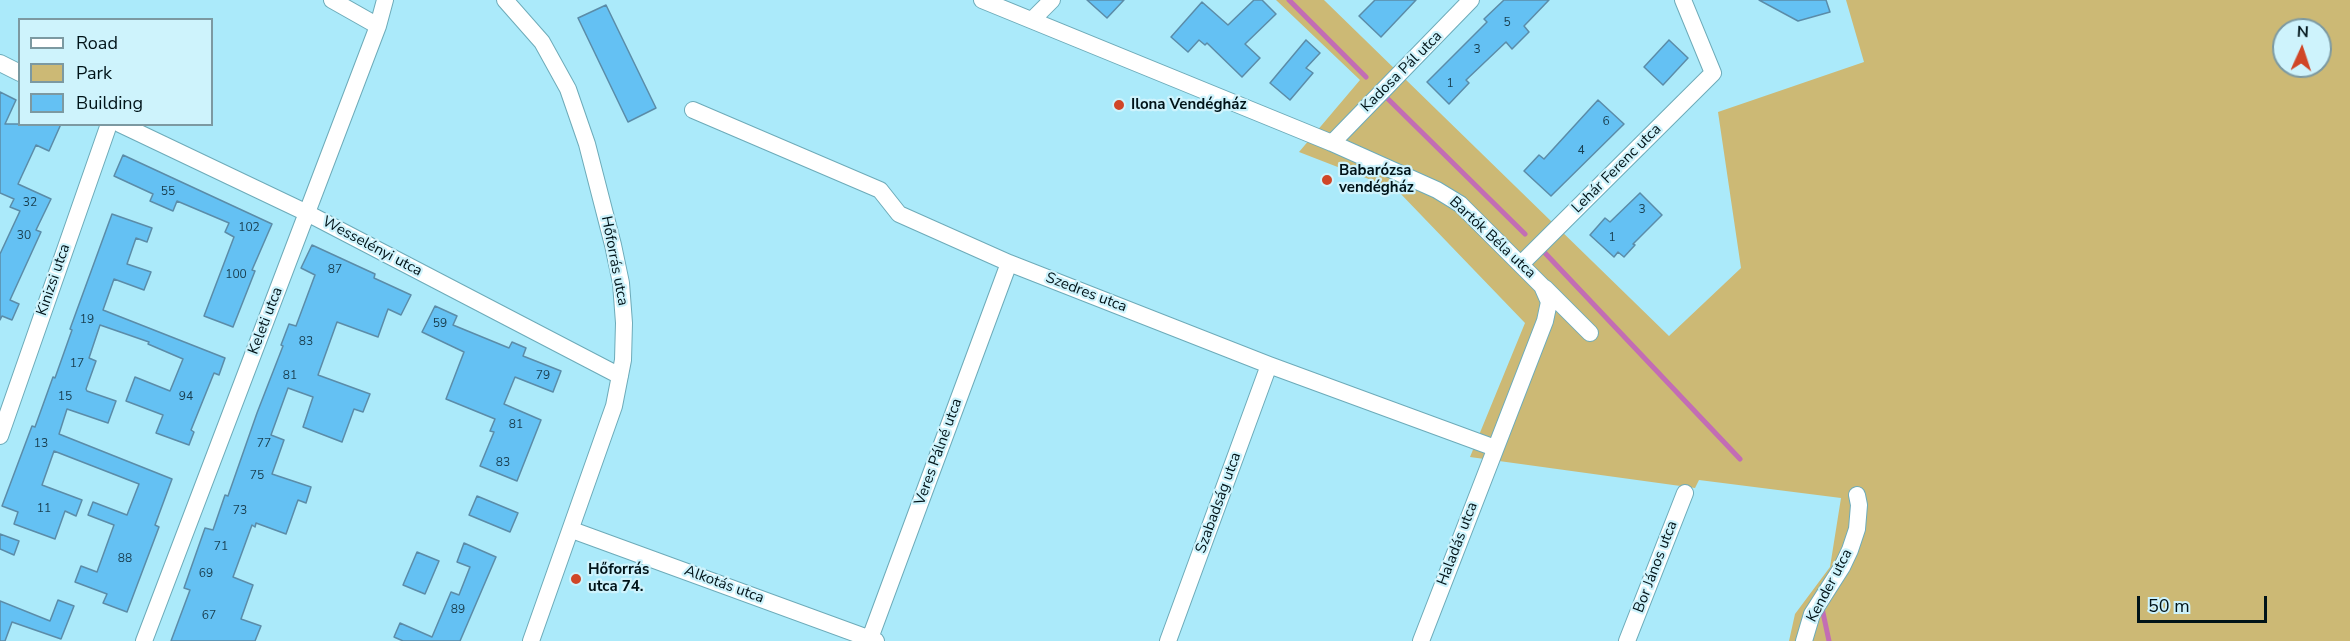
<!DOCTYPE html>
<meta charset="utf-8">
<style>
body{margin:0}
#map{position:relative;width:2350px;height:641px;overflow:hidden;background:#abeafa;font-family:"Nunito Sans",sans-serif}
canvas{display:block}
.legend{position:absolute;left:18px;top:18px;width:195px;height:108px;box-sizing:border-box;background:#cef3fc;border:2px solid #7c99a1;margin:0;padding:8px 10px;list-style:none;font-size:18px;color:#001318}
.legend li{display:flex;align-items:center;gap:12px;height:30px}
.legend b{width:30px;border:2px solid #7c99a1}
.north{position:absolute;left:2272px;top:18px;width:60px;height:60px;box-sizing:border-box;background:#cef3fc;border:2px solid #7c99a1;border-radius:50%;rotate:3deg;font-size:16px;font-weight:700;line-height:24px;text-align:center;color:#001318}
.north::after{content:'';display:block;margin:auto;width:21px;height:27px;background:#d04627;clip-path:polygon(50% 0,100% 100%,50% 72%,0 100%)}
.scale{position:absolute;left:2137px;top:596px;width:130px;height:27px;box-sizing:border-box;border:3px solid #001318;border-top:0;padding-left:8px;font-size:18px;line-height:21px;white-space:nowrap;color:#001318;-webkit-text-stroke:4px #cef3fc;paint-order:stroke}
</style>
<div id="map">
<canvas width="2350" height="641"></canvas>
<ul class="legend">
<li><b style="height:8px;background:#fff"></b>Road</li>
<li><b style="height:16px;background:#ccb975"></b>Park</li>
<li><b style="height:16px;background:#64c1f3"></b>Building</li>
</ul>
<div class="north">N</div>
<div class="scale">50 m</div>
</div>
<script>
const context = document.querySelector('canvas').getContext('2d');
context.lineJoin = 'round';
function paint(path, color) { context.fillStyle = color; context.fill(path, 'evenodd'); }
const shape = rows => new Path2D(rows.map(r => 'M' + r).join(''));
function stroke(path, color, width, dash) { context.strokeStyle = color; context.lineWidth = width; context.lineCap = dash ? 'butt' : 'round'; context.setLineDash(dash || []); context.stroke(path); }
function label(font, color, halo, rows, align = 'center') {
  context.font = font + ' "Nunito Sans",sans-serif'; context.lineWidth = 4.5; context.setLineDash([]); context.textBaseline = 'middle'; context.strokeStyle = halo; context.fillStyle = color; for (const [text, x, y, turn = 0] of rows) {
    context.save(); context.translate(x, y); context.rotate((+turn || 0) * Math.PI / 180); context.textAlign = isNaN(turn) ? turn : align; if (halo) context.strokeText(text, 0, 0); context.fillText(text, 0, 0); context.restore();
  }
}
const green = shape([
 [1276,0,1324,0,1669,336,1741,268,1718,112,1864,62,1846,0,2350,0,2350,641,1789,641,1795,614,1830,567,1841,498,1699,480,1695,488,1470,457,1525,323,1397,190,1299,152,1360,80],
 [2284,30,2320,30,2320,66,2284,66]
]);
const stream = shape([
 [1289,0,1366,77],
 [1384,95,1525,234],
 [1545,253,1740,459],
 [1822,608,1829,641]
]);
const building = shape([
 [1087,0,1124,0,1107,18,1087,0],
 [1254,0,1262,0,1276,14,1245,44,1260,58,1242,77,1207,43,1205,45,1199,40,1188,52,1171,37,1202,2,1228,25,1254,0],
 [1375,0,1416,0,1381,37,1359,16,1375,0],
 [1504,0,1549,0,1524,26,1529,32,1512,49,1506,42,1466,80,1469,83,1449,104,1427,82,1487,22,1484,19,1504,0],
 [1759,0,1826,0,1830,12,1798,21,1759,0],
 [606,5,656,108,628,122,578,18,606,5],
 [1306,40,1320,53,1306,68,1313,73,1290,100,1270,83,1306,40],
 [1669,40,1688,58,1663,85,1644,67,1669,40],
 [0,92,16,100,5,124,61,124,49,151,36,145,18,184,51,199,36,230,41,232,10,300,19,304,12,320,2,316,0,320,0,254,20,211,10,207,14,199,0,193,0,92],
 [1598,100,1624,124,1551,196,1524,171,1539,155,1544,159,1598,100],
 [123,155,272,224,252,270,255,271,233,327,204,316,234,237,225,232,229,223,177,201,173,211,150,201,153,194,114,176,123,155],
 [1640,193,1662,215,1633,244,1635,245,1624,257,1618,252,1614,257,1590,235,1605,218,1610,222,1640,193],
 [112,214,152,228,147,242,136,238,127,264,151,272,144,290,114,279,103,310,225,358,219,375,214,373,191,430,194,432,189,445,156,433,163,415,126,401,135,377,170,391,183,359,148,344,149,342,100,325,89,358,96,361,86,389,87,391,116,401,108,423,67,409,59,434,172,479,155,525,159,527,127,612,103,603,107,594,75,582,81,566,97,572,114,525,88,515,93,502,127,515,139,484,54,451,42,485,82,500,76,516,65,511,55,539,14,524,18,512,2,506,32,426,35,427,53,377,55,378,72,330,70,329,112,214],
 [312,245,375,274,374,278,411,295,401,315,388,309,378,337,337,322,318,375,370,394,363,412,354,409,342,442,303,427,313,397,288,388,271,435,284,440,272,474,311,487,306,503,298,500,286,534,256,523,255,527,252,525,233,577,253,585,241,619,261,626,255,641,171,641,190,590,184,588,205,528,213,530,225,495,228,496,257,413,283,346,281,345,289,324,296,326,315,275,301,268,312,245],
 [435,306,457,316,453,325,509,348,512,342,526,348,523,356,561,371,553,392,515,377,504,404,541,420,517,481,480,466,494,432,490,431,495,419,446,399,464,352,422,332,435,306],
 [477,496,518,513,510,532,469,515,477,496],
 [0,534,19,541,14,555,0,549,0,534],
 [464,543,496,557,460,641,403,641,394,637,400,623,432,637,451,592,459,595,470,567,457,562,464,543],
 [417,552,439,561,425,594,403,585,417,552],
 [58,600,74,606,61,639,12,622,5,641,0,641,0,601,50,621,58,600]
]);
const street = shape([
 [332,0,378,26],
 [505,0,542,42,568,89,587,144,613,245,621,283,624,323,623,360,614,406,531,641],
 [982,0,1332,143,1437,190,1460,204,1542,286,1549,302,1545,321,1421,641],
 [1032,20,1052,0],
 [0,63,20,73],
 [693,110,880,190,899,214,1009,263,1269,365,1495,448],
 [120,124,307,213,620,376],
 [1332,143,1471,0],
 [1521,264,1713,73,1683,0],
 [1545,288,1590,333],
 [0,436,109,124],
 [572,530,876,641],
 [144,641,378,26,385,0],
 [869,641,1009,263],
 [1168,641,1269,365],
 [1627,641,1685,493],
 [1804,641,1812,614,1842,567,1850,550,1857,529,1859,505,1857,495]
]);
const markers = [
 [1119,105,6,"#d04627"],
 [1327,180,6,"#d04627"],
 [576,579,6,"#d04627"]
];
const numberNames = [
 ["5",1507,23],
 ["3",1477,50],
 ["1",1450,84],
 ["6",1606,122],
 ["4",1581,151],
 ["55",168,192],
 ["32",30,203],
 ["3",1642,210],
 ["102",249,228],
 ["30",24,236],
 ["1",1612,238],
 ["87",335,270],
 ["100",236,275],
 ["19",87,320],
 ["59",440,324],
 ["83",306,342],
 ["17",77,364],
 ["81",290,376],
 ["79",543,376],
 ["15",65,397],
 ["94",186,397],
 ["81",516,425],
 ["13",41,444],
 ["77",264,444],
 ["83",503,463],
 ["75",257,476],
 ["11",44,509],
 ["73",240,511],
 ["71",221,547],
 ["88",125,559],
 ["69",206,574],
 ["89",458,610],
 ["67",209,616]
];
const streetNames = [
 ["Kadosa Pál utca",1402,72,-45],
 ["Lehár Ferenc utca",1617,169,-45],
 ["Bartók Béla utca",1492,238,43],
 ["Wesselényi utca",372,247,28],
 ["Hőforrás utca",614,261,79],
 ["Kinizsi utca",54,280,-71],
 ["Szedres utca",1086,293,21],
 ["Keleti utca",266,321,-69],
 ["Veres Pálné utca",939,452,-70],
 ["Szabadság utca",1219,503,-70],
 ["Haladás utca",1458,544,-69],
 ["Bor János utca",1656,567,-69],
 ["Alkotás utca",724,585,20],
 ["Kender utca",1830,586,-62]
];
const poiNames = [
 ["Ilona Vendégház",1131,105],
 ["Babarózsa",1339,171],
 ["vendégház",1339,188],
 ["Hőforrás",588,570],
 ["utca 74.",588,587]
];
paint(green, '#ccb975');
stroke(stream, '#c36db4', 5);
paint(building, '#64c1f3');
stroke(building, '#5b8ca8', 1.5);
stroke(street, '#6dabb9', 18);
stroke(street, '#fff', 16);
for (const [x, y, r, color] of markers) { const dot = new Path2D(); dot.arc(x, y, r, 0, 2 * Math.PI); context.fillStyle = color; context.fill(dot); stroke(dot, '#cef3fc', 2); }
label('12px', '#193e4f', null, numberNames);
label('15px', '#001318', '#cef3fc', streetNames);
label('bold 15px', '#001318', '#cef3fc', poiNames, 'left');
</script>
